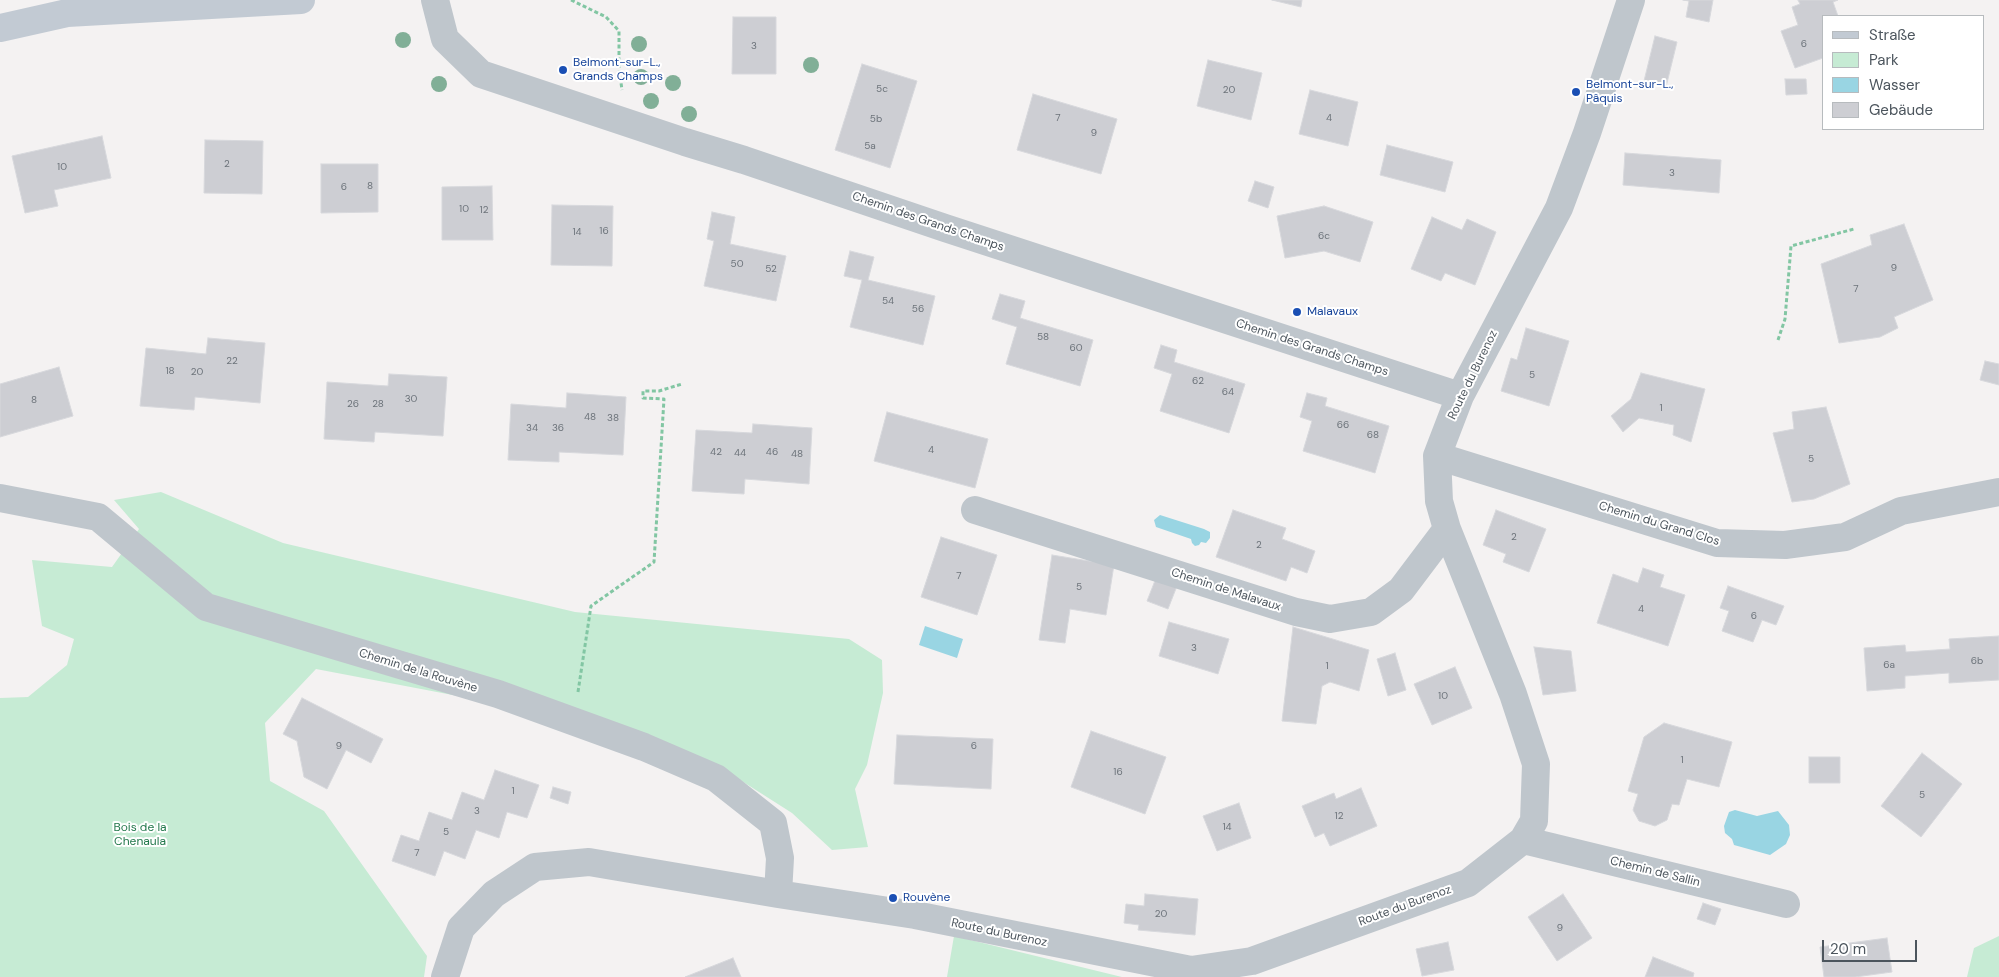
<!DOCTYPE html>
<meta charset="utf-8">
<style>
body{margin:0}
#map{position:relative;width:1999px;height:977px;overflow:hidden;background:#f4f2f2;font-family:"DM Sans",sans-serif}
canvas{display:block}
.legend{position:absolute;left:1822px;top:15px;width:162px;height:115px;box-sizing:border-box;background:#fff;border:1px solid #b7bbbe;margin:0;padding:6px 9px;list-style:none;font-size:15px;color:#4c555d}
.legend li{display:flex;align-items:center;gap:10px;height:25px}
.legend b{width:25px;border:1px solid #b7bbbe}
.scale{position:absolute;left:1822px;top:940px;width:95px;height:22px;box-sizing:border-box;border:2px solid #4c555d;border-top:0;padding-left:6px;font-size:15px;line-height:18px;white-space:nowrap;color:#4c555d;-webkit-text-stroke:4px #fff;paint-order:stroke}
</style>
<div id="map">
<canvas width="1999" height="977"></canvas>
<ul class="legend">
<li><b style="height:6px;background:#c2cad3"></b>Straße</li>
<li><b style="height:14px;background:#c6ebd4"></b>Park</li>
<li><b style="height:14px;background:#99d5e3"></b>Wasser</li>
<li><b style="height:14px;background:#cdced3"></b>Gebäude</li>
</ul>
<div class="scale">20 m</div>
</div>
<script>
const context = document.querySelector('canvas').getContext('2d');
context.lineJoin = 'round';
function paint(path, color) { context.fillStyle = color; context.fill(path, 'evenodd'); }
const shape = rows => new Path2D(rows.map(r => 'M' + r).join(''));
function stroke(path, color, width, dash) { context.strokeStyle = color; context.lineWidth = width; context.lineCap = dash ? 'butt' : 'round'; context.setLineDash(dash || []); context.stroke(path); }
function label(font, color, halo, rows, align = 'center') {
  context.font = font + ' "DM Sans",sans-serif'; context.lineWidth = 4; context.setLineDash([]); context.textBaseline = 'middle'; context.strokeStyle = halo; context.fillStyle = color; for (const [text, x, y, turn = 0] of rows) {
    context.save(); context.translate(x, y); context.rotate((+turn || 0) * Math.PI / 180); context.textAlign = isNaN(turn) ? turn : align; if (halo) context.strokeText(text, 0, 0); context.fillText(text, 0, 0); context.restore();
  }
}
const green = shape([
 [161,492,283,543,575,612,849,639,882,660,883,693,867,765,855,789,868,847,832,850,792,813,715,764,626,728,316,669,265,723,270,781,324,811,427,956,424,977,0,977,0,698,28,697,67,665,74,639,42,626,32,560,112,567,139,529,114,500],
 [954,936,1122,977,947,977],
 [1999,936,1999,977,1967,977,1974,948]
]);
const water = shape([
 [1160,515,1204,529,1210,532,1210,538,1206,543,1201,542,1199,545,1195,546,1192,543,1191,539,1156,527,1154,520],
 [925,626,963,639,957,658,919,645],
 [1735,810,1757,816,1778,811,1789,825,1790,835,1786,844,1770,855,1734,845,1732,839,1725,833,1724,826,1729,812]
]);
const building = shape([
 [1272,0,1302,0,1301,7,1272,0],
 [1683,0,1713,0,1709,22,1686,17,1689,1,1683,0],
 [1798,0,1838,0,1833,2,1838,16,1823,16,1823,58,1795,68,1781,31,1798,25,1792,7,1800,4,1798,0],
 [733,17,776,17,776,74,732,74,733,17],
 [1655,36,1677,42,1666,87,1644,81,1655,36],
 [1208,60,1262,73,1251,120,1197,106,1208,60],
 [862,64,917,81,890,168,835,150,862,64],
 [1785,79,1806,79,1807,94,1786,95,1785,79],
 [1310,90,1358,102,1348,146,1299,134,1310,90],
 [1033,94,1117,119,1101,174,1017,150,1033,94],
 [102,136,111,178,54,190,58,206,25,213,12,156,102,136],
 [205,140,263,141,262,194,204,193,205,140],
 [1387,145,1453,162,1445,192,1380,175,1387,145],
 [1625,153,1721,160,1719,193,1623,185,1625,153],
 [321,164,378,164,378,212,321,213,321,164],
 [1255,181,1274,187,1268,208,1248,201,1255,181],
 [492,186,493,240,442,240,442,187,492,186],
 [552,205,613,206,612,266,551,265,552,205],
 [1324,206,1373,222,1360,262,1324,251,1285,258,1277,216,1324,206],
 [712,212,735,217,730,244,786,256,776,301,704,286,714,241,707,239,712,212],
 [1432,217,1462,230,1467,219,1496,232,1475,285,1445,273,1441,281,1411,269,1432,217],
 [1904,224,1933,300,1894,317,1898,328,1880,337,1839,343,1821,264,1872,245,1870,235,1904,224],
 [850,251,874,257,868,280,935,296,923,345,850,327,862,280,844,276,850,251],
 [1000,294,1025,301,1020,318,1093,340,1080,386,1006,364,1017,327,992,319,1000,294],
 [1526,328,1569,341,1549,406,1501,391,1511,358,1517,360,1526,328],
 [208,338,265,343,260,403,195,397,194,410,140,406,146,348,206,354,208,338],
 [1161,345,1177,350,1174,362,1245,384,1229,433,1160,411,1172,374,1154,368,1161,345],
 [1985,361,1999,364,1999,385,1980,380,1985,361],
 [59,367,73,416,0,437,0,384,59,367],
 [1641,373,1705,389,1691,442,1673,435,1674,425,1639,418,1623,432,1611,416,1631,399,1641,373],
 [389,374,447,377,443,436,375,432,374,442,324,439,327,382,388,386,389,374],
 [567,393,626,397,623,455,559,452,559,462,508,460,511,404,566,408,567,393],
 [1307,393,1327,398,1325,406,1389,426,1375,473,1303,451,1312,421,1300,417,1307,393],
 [1826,407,1850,484,1814,499,1792,502,1773,433,1794,429,1792,412,1826,407],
 [887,412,988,439,975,488,874,461,887,412],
 [753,424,812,428,809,484,745,479,744,494,692,491,696,430,752,433,753,424],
 [1233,510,1286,528,1282,539,1315,551,1307,573,1291,567,1286,581,1216,557,1233,510],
 [1496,510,1546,529,1529,572,1503,562,1506,554,1483,545,1496,510],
 [941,537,997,555,977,615,921,597,941,537],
 [1052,555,1114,565,1106,615,1070,609,1065,643,1039,640,1052,555],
 [1643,568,1664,575,1660,587,1685,595,1668,646,1597,623,1613,574,1638,583,1643,568],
 [1156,578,1177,586,1168,609,1147,601,1156,578],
 [1728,586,1784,606,1776,625,1762,620,1753,642,1722,631,1729,611,1720,608,1728,586],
 [1169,622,1229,639,1218,674,1159,656,1169,622],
 [1293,627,1369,650,1359,691,1330,682,1322,686,1316,724,1282,721,1293,627],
 [1999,636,1999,680,1949,683,1949,673,1905,676,1905,688,1867,691,1864,648,1905,645,1906,652,1950,649,1949,639,1999,636],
 [1534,647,1571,651,1576,691,1543,695,1534,647],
 [1395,653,1406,690,1388,696,1377,659,1395,653],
 [1455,667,1472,708,1432,725,1414,684,1455,667],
 [302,698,383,739,371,763,346,750,327,789,304,777,297,741,283,734,302,698],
 [1664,723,1732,742,1719,787,1687,779,1679,805,1672,804,1667,820,1655,826,1639,821,1633,810,1638,794,1628,791,1644,737,1664,723],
 [1091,731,1166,757,1145,814,1071,787,1091,731],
 [897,735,993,739,991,789,894,784,897,735],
 [1922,753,1962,784,1921,837,1881,806,1922,753],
 [1809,757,1840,757,1840,783,1809,783,1809,757],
 [495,770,539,785,527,818,507,812,499,838,476,830,465,859,444,851,435,876,392,861,401,835,419,841,429,812,452,820,462,792,484,800,495,770],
 [553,787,571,792,568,804,550,798,553,787],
 [1361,788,1377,826,1330,846,1324,833,1315,837,1302,806,1334,793,1336,799,1361,788],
 [1239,803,1251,838,1217,851,1203,816,1239,803],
 [1145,894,1198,899,1195,935,1138,930,1139,925,1124,923,1126,904,1144,906,1145,894],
 [1563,894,1592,938,1557,961,1528,917,1563,894],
 [1703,903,1721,909,1715,925,1697,919,1703,903],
 [1887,938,1892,972,1855,977,1824,977,1820,947,1887,938],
 [1448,942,1454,970,1422,976,1416,949,1448,942],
 [1653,957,1694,973,1693,977,1645,977,1653,957],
 [733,958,741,977,685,977,733,958]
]);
const path = shape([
 [571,0,606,17,619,31,619,68,622,90],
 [1778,340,1785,319,1791,246,1854,229],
 [578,692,591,606,654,562,664,399,643,398,643,391,659,391,682,384]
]);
const street = shape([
 [435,0,445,39,481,74,685,142,744,160,945,228,1460,396],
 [1437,456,1717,543,1785,545,1845,537,1901,511,1999,492],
 [0,498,98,517,206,607,498,694,644,747,716,778,773,823,780,858,778,894],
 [975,510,1296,612,1330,619,1371,612,1401,590,1447,529],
 [1523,840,1786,904],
 [445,977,461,928,494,894,535,867,589,862,778,894,915,915,1191,970,1252,961,1468,883,1523,840,1534,821,1536,764,1513,694,1447,529,1439,501,1437,456,1460,396,1559,208,1587,133,1631,0]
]);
const secondary = shape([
 [0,28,67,13,301,0]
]);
const trees = [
 [403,40],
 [639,44],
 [811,65],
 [641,77],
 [673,83],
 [439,84],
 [651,101],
 [689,114]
];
const markers = [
 [563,70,5,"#1a4fb4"],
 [1576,92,5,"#1a4fb4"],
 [1297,312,5,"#1a4fb4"],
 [893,898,5,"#1a4fb4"]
];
const numberNames = [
 ["6",1804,44],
 ["3",754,46],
 ["5c",882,89],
 ["20",1229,90],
 ["7",1058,118],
 ["4",1329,118],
 ["5b",876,119],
 ["9",1094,133],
 ["5a",870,146],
 ["2",227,164],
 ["10",62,167],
 ["3",1672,173],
 ["8",370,186],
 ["6",344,187],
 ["10",464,209],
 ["12",484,210],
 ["16",604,231],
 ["14",577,232],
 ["6c",1324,236],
 ["50",737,264],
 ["9",1894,268],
 ["52",771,269],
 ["7",1856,289],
 ["54",888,301],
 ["56",918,309],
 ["58",1043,337],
 ["60",1076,348],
 ["22",232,361],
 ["18",170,371],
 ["20",197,372],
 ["5",1532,375],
 ["62",1198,381],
 ["64",1228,392],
 ["30",411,399],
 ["8",34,400],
 ["26",353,404],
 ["28",378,404],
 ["1",1661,408],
 ["48",590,417],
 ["38",613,418],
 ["66",1343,425],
 ["34",532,428],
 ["36",558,428],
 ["68",1373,435],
 ["4",931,450],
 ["42",716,452],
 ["46",772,452],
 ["44",740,453],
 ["48",797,454],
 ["5",1811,459],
 ["2",1514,537],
 ["2",1259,545],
 ["7",959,576],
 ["5",1079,587],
 ["4",1641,609],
 ["6",1754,616],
 ["3",1194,648],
 ["6b",1977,661],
 ["6a",1889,665],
 ["1",1327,666],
 ["10",1443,696],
 ["9",339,746],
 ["6",974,746],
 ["1",1682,760],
 ["16",1118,772],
 ["1",513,791],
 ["5",1922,795],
 ["3",477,811],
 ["12",1339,816],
 ["14",1227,827],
 ["5",446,832],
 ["7",417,853],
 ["20",1161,914],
 ["9",1560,928]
];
const transitNames = [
 ["Belmont-sur-L.,",573,63],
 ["Grands Champs",573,77],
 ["Belmont-sur-L.,",1586,85],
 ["Pâquis",1586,99],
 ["Malavaux",1307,312],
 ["Rouvène",903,898]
];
const streetNames = [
 ["Chemin des Grands Champs",928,222,19],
 ["Chemin des Grands Champs",1312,348,18],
 ["Route du Burenoz",1473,375,-64],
 ["Chemin du Grand Clos",1659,524,17],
 ["Chemin de Malavaux",1226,590,18],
 ["Chemin de la Rouvène",418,671,17],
 ["Chemin de Sallin",1655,872,14],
 ["Route du Burenoz",1405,906,-20],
 ["Route du Burenoz",999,933,12]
];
const parkNames = [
 ["Bois de la",140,828],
 ["Chenaula",140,842]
];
paint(green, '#c6ebd4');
paint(water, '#99d5e3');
paint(building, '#cdced3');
stroke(building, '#d7d8dc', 1);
stroke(path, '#82c6a3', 3, [4, 2.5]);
stroke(street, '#bfc6cc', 28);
stroke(secondary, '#c2cad3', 28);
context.fillStyle = '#81af97';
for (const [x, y] of trees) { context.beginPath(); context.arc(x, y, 8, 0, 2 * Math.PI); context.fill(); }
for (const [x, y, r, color] of markers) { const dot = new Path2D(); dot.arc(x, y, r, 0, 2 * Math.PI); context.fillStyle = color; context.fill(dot); stroke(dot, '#fff', 2); }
label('10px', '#6c737a', null, numberNames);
label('12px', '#164399', '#fff', transitNames, 'left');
label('12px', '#4c555d', '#fff', streetNames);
label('12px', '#23784c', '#fff', parkNames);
</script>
